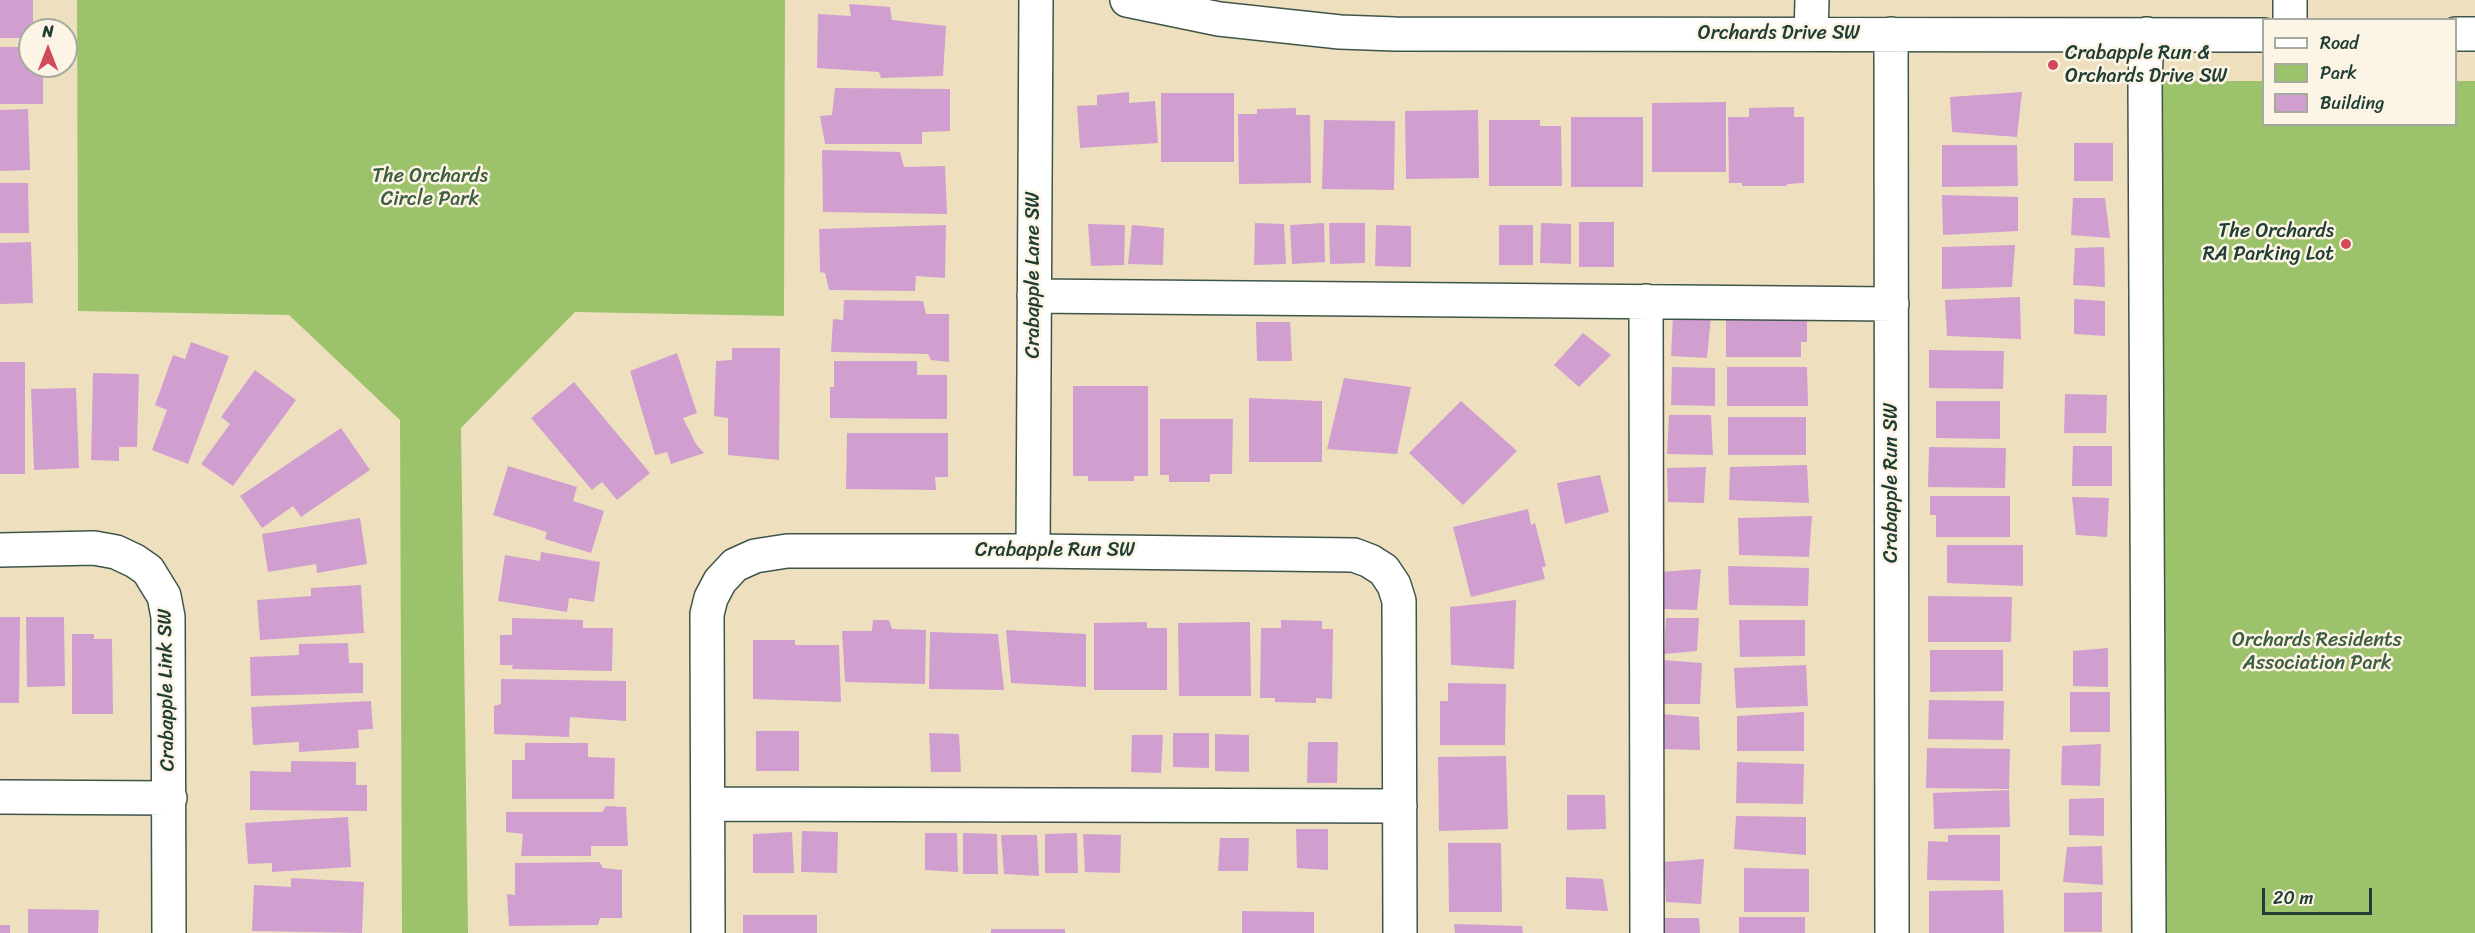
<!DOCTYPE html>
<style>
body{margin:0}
#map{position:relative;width:2475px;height:933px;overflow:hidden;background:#eee0bf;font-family:Sriracha,sans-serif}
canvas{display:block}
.legend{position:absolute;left:2262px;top:18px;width:195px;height:108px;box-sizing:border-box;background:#fcf5e5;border:2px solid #a4ab9e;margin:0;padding:8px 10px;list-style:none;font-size:18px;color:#1f3d34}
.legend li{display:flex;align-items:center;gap:12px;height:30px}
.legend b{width:30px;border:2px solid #a4ab9e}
.north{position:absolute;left:18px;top:18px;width:60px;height:60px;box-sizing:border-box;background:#fcf5e5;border:2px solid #a4ab9e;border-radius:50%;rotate:0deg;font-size:16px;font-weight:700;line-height:24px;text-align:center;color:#1f3d34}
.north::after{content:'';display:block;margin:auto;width:21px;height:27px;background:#d1495b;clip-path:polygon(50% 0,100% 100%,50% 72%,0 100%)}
.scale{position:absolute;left:2262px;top:888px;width:110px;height:27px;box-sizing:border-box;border:3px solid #1f3d34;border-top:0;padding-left:8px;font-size:18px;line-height:21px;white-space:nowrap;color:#1f3d34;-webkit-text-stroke:4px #fcf5e5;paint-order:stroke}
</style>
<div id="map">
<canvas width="2475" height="933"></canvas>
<ul class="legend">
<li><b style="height:8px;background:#fff"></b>Road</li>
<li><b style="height:16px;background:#9dc26c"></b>Park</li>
<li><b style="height:16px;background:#d09fd0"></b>Building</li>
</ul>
<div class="north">N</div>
<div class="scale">20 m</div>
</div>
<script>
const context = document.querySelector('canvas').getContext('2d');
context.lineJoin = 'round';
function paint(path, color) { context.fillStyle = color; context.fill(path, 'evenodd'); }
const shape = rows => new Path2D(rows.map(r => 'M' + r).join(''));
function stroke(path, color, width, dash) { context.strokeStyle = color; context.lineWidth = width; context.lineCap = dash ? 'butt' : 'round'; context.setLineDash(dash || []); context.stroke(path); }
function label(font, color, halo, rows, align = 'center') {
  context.font = font + ' Sriracha,sans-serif'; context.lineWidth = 5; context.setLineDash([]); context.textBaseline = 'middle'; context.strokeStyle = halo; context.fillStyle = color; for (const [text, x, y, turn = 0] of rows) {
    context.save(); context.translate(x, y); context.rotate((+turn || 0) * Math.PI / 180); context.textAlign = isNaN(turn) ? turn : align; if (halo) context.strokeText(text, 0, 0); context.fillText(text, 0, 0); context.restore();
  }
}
const green = shape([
 [77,0,785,0,784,316,575,312,461,428,468,933,402,933,400,420,289,315,78,311],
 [2160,81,2263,81,2264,124,2456,124,2456,81,2475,81,2475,933,2160,933]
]);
const building = shape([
 [0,0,33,0,33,30,30,30,30,38,0,38],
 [849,4,890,7,892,20,946,26,943,76,881,78,879,72,817,68,818,14,851,16],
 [0,47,30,47,32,69,43,69,43,104,0,104],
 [835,88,950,89,950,131,922,132,922,144,825,144,820,116,832,115],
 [1129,92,1129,103,1155,101,1158,143,1080,148,1077,106,1097,105,1097,95],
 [2022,92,2017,137,1952,132,1950,97],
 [1161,93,1234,93,1234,162,1161,162],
 [1726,102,1726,172,1652,172,1652,103],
 [1794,107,1794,117,1804,117,1804,183,1787,184,1787,186,1742,186,1742,183,1729,183,1728,117,1749,117,1749,108],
 [1296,108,1296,115,1310,115,1311,183,1239,184,1238,114,1257,114,1257,109],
 [28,109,30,170,0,171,0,110],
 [1478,110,1479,178,1406,179,1405,111],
 [1571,117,1643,117,1643,187,1571,187],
 [1324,120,1395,121,1394,190,1322,189],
 [1489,120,1540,120,1540,126,1561,126,1562,186,1489,186],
 [2074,143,2113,143,2113,181,2074,181],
 [1942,145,2017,145,2018,186,1942,187],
 [822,150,900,152,904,167,945,166,947,214,823,212],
 [0,183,28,183,29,233,0,233],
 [1942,195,2018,197,2018,231,1943,235],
 [2073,198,2105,198,2110,238,2071,235],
 [1579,222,1614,222,1614,267,1579,267],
 [1255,223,1284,224,1286,264,1254,265],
 [1324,223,1325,262,1292,264,1290,225],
 [1329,223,1365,223,1365,263,1330,264],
 [1541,223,1571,224,1571,264,1540,263],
 [1088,224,1125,225,1124,265,1091,266],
 [946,225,945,278,916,276,915,291,829,290,825,273,820,272,819,229],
 [1132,225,1164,228,1163,265,1128,264],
 [1376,225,1411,226,1411,267,1375,266],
 [1499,225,1533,225,1533,265,1499,265],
 [31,242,33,303,0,304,0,243],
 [2015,245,2012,287,1942,289,1942,247],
 [2104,247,2105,287,2073,285,2075,248],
 [2020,297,2021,339,1947,336,1945,300],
 [2074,299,2105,301,2105,336,2074,334],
 [844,300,923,301,926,314,949,314,949,362,931,360,928,354,831,352,833,319,843,320],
 [1673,315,1711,316,1707,358,1671,356],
 [1726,317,1807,317,1807,342,1801,342,1801,357,1726,357],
 [1256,322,1290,322,1292,361,1257,361],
 [1583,333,1611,355,1579,387,1554,365],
 [191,342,229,356,188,464,152,450,167,410,155,405,173,355,185,359],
 [732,348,780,348,779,460,728,455,728,418,714,416,716,361,732,360],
 [1929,350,2004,351,2003,389,1929,388],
 [677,353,697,413,683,418,696,444,704,453,671,464,667,452,655,455,630,371],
 [834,361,917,361,917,375,947,375,947,419,830,418,830,387,834,387],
 [0,362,25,362,25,474,0,474],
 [1672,367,1715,368,1715,406,1671,405],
 [1727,367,1807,367,1808,406,1727,406],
 [255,370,296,400,233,486,201,464,230,424,221,417],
 [93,373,139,374,137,447,119,447,119,461,91,460],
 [1344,378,1411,387,1397,454,1327,449],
 [574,382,650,473,617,500,602,482,592,490,531,418],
 [1073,386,1148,386,1148,476,1134,476,1134,481,1088,481,1088,476,1073,476],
 [76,388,79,468,34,470,31,389],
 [2065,394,2107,395,2106,433,2064,433],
 [1249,398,1322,401,1322,462,1249,462],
 [1461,401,1517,451,1463,505,1409,453],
 [1936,401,2000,401,2000,439,1936,438],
 [1669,415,1711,415,1713,455,1667,454],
 [1728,417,1806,417,1806,455,1728,455],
 [1160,419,1233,419,1232,474,1210,474,1210,482,1169,482,1169,475,1160,475],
 [341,428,370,470,301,517,293,506,262,528,240,496],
 [847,433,948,433,948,477,935,477,936,490,846,489],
 [2073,446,2112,446,2112,486,2072,486],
 [1929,447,2006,448,2005,488,1928,487],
 [1807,465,1809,503,1729,500,1730,467],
 [508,466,577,487,573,501,604,511,591,553,545,539,547,532,493,515],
 [1706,467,1704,503,1668,502,1667,468],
 [1600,475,1609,512,1565,524,1557,483],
 [1930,496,2010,496,2010,537,1936,537,1936,515,1930,515],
 [2072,497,2109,498,2107,537,2076,535],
 [1528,509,1531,525,1535,523,1546,566,1542,567,1545,579,1471,597,1453,527],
 [1812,516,1809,557,1739,555,1738,518],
 [360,518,367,564,317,573,316,564,268,572,262,534],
 [1947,545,2023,545,2023,586,1947,583],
 [541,552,600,562,594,602,569,598,567,612,498,601,505,555,540,561],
 [1728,566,1809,568,1808,606,1729,605],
 [1701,569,1697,610,1661,609,1659,572],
 [361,585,364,633,260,640,257,600,311,596,311,588],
 [1928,596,2012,597,2011,642,1928,642],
 [1516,600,1514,669,1451,665,1450,607],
 [0,617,20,617,19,703,0,703],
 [26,617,64,617,65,686,27,687],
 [512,618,583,620,583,628,613,628,612,671,512,669,513,665,500,665,500,635,512,635],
 [1666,618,1699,618,1697,651,1664,654],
 [873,620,889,620,892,629,926,630,925,684,845,682,842,631,872,631],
 [1281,620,1322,621,1322,629,1333,629,1332,699,1316,698,1316,703,1275,702,1275,698,1260,698,1261,628,1281,628],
 [1739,620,1805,620,1805,656,1740,657],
 [1147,622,1147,628,1167,628,1167,690,1094,690,1094,623],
 [1250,622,1251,696,1179,696,1178,623],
 [1006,630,1086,634,1086,687,1011,683],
 [930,632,998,634,1004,690,929,689],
 [72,634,94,634,94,639,112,639,113,714,72,714],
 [753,640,795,640,795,645,839,645,841,702,753,699],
 [348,643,349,663,363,663,363,693,251,696,250,657,299,655,299,644],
 [2108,648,2108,687,2073,686,2073,651],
 [1930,650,2003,650,2003,691,1930,692],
 [1663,660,1702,663,1700,704,1661,704],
 [1806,665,1808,706,1736,708,1734,668],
 [501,679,626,681,626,721,570,717,569,737,494,734,494,706,501,704],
 [1448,683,1506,684,1505,745,1440,745,1440,701,1448,701],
 [2070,692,2110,692,2110,732,2070,732],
 [1929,700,2004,701,2003,740,1928,739],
 [371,701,373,729,358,730,359,748,299,752,299,742,253,745,251,707],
 [1804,712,1804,751,1737,751,1737,716],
 [1662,714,1699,717,1700,750,1663,749],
 [756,731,799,731,799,771,756,771],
 [929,733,959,734,961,772,931,772],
 [1173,733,1209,733,1209,768,1173,767],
 [1215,734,1249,735,1249,772,1215,771],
 [1132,735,1163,735,1161,773,1131,772],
 [1308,742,1338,742,1337,783,1307,783],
 [525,743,588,743,588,757,615,758,614,799,512,799,512,760,525,760],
 [2101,744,2100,786,2061,785,2062,746],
 [1927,748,2010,749,2009,789,1926,788],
 [1506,756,1508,829,1439,831,1438,757],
 [291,761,356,762,356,785,367,785,367,811,250,810,250,771,291,772],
 [1737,762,1804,764,1803,804,1736,803],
 [2009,790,2010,827,1934,829,1933,793],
 [1567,795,1605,795,1606,829,1567,830],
 [2104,798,2104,836,2069,835,2069,799],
 [606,806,626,807,628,846,591,846,591,856,521,856,523,834,506,832,506,812,602,812],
 [1736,816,1806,817,1806,855,1734,849],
 [348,817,351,867,272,872,272,863,248,864,245,823],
 [1296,829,1328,829,1328,870,1297,868],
 [802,831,838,832,837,873,801,872],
 [792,832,794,873,753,873,753,834],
 [925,833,957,833,958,872,925,870],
 [963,833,997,834,998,874,963,874],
 [1077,833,1078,873,1045,873,1045,834],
 [1083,834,1121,835,1120,873,1085,872],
 [1001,835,1037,835,1039,876,1004,874],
 [1948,835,2000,835,2000,881,1927,880,1928,841,1948,842],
 [1220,838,1249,838,1248,871,1218,871],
 [1448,843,1501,843,1502,912,1449,912],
 [2102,846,2103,885,2063,882,2067,847],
 [1704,859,1701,904,1666,902,1664,862],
 [599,862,603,868,622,870,622,918,600,918,598,925,509,926,507,894,515,895,515,863],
 [1744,868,1809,869,1809,912,1744,912],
 [1566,877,1603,879,1608,911,1566,909],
 [291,878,364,882,362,933,252,931,254,885,291,887],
 [2003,890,2004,933,1929,933,1929,891],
 [2102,892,2102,932,2064,932,2064,893],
 [28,909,99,910,98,933,28,933],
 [1242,911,1314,912,1314,933,1242,933],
 [743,915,817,915,817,933,743,933],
 [1739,917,1805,917,1805,933,1739,933],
 [1664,918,1699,918,1700,933,1665,933],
 [1454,924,1522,926,1523,933,1455,933],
 [0,925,10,925,10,933,0,933],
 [991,929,1065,929,1065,933,991,933]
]);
const minor = shape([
 [1127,0,1219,19,1340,32,1395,34,2264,35],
 [2290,0,2290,20],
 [1811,34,1812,0],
 [1891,34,1892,933],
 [2147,34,2145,82,2149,933],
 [2456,34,2475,34],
 [1034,296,1892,304],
 [1646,301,1647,933],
 [0,550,94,548,116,552,135,561,148,570,164,596,168,617,169,933],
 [1033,551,1036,0],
 [0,797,170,798],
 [709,804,1400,806],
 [708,933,707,614,711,598,720,581,735,565,755,556,787,551,1033,551,1354,555,1370,561,1384,570,1394,585,1399,601,1400,933]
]);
const markers = [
 [2053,65,6,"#d1495b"],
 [2346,244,6,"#d1495b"]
];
const streetNames = [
 ["Orchards Drive SW",1779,34],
 ["Crabapple Lane SW",1034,275,-90],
 ["Crabapple Run SW",1892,483,-90],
 ["Crabapple Run SW",1055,551],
 ["Crabapple Link SW",167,690,-91]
];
const poiNames = [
 ["Crabapple Run &",2065,54],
 ["Orchards Drive SW",2065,77],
 ["The Orchards",2334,232,"right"],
 ["RA Parking Lot",2334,255,"right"]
];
const parkNames = [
 ["The Orchards",430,177],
 ["Circle Park",430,200],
 ["Orchards Residents",2317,641],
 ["Association Park",2317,664]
];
paint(green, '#9dc26c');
paint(building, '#d09fd0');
stroke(minor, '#3e5549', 36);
stroke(minor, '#fff', 33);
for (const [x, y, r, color] of markers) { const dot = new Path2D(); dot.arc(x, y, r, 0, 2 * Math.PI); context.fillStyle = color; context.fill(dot); stroke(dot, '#fcf5e5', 2); }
label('20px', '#1f3d34', '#fcf5e5', streetNames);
label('20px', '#1f3d34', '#fcf5e5', poiNames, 'left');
label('20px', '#3e5e42', '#fcf5e5', parkNames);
</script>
